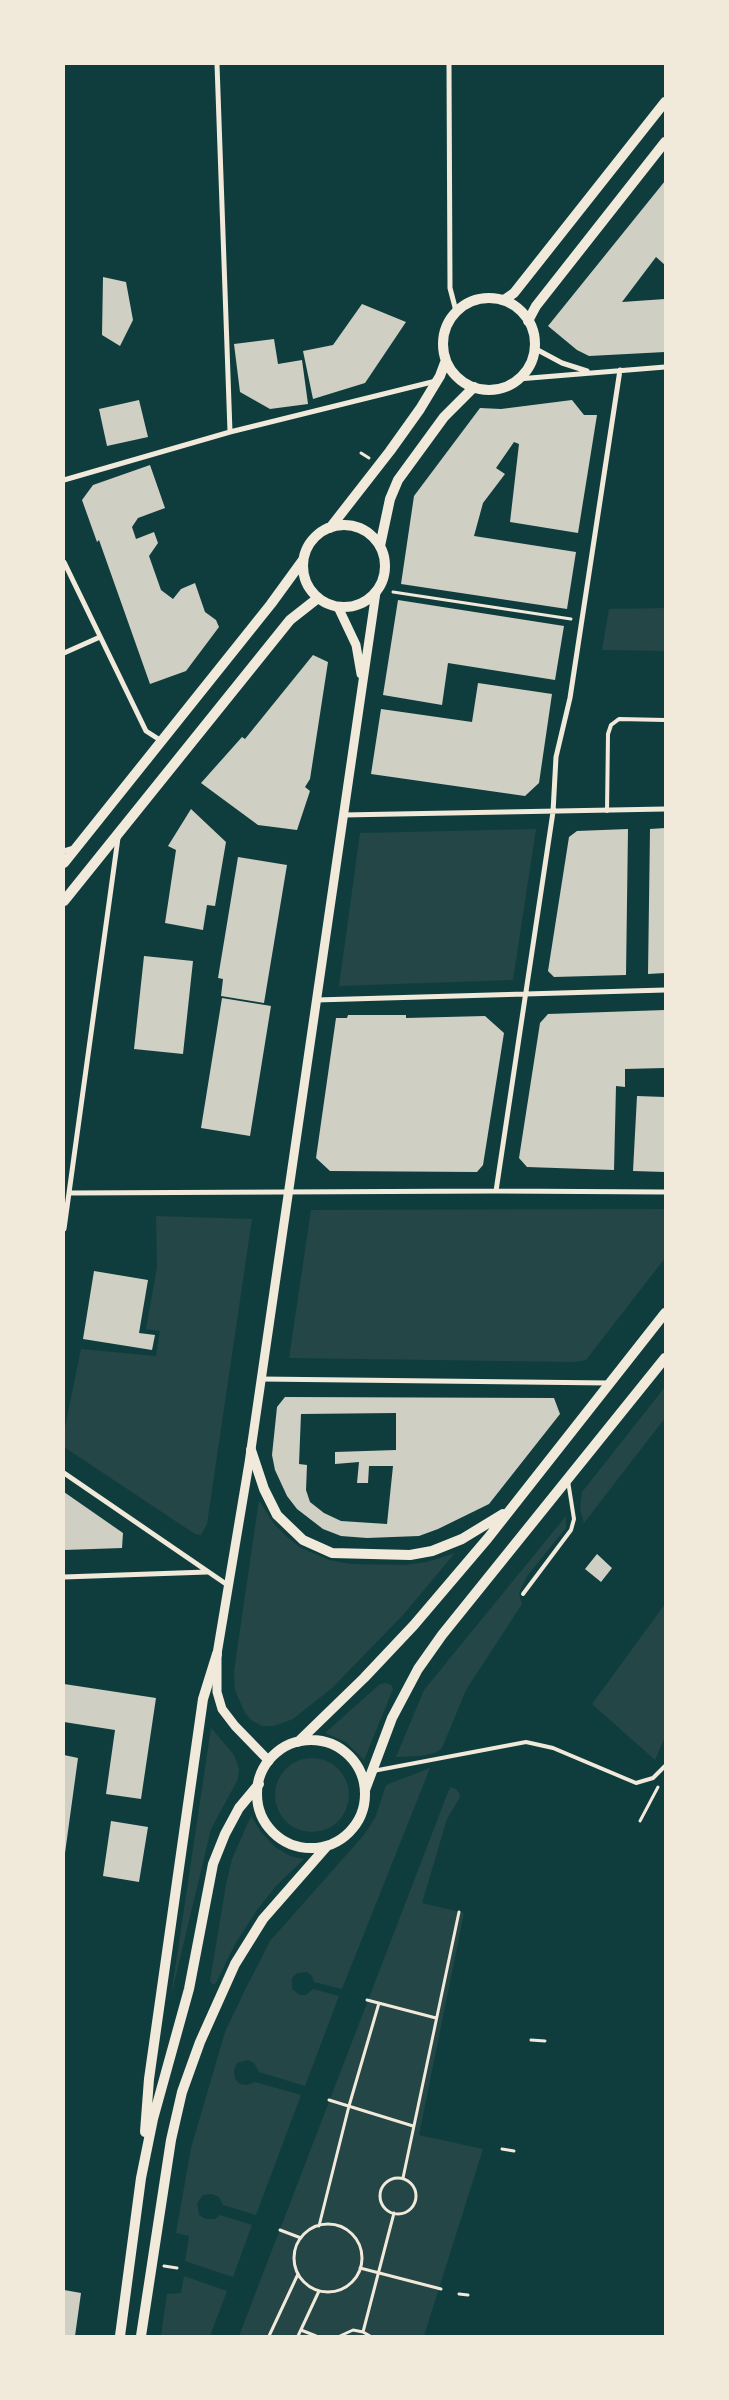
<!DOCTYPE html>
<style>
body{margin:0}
#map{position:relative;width:729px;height:2400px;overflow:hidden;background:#0f3d3e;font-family:Montserrat,sans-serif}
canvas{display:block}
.frame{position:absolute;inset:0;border:65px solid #f1e9da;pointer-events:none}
</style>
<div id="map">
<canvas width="729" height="2400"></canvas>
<div class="frame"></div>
</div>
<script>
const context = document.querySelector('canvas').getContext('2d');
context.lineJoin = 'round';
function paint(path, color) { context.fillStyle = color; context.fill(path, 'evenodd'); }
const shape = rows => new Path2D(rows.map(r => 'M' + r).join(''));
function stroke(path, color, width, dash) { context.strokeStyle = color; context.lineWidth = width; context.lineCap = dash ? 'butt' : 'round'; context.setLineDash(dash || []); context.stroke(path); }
const green = shape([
 [665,608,665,651,602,650,609,609],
 [536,829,513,980,339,986,360,833],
 [665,1209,665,1258,586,1360,575,1362,289,1358,311,1210],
 [156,1216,252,1219,207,1524,201,1535,195,1534,64,1447,64,1432,81,1349,156,1356,160,1331,146,1329,157,1267],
 [665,1387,665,1418,584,1523,580,1509,582,1492],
 [259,1500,274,1524,286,1536,301,1548,329,1560,351,1564,405,1565,427,1562,455,1553,403,1615,332,1688,293,1719,274,1726,262,1726,251,1720,245,1713,235,1690,234,1671],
 [566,1516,566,1528,527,1576,519,1593,522,1604,466,1690,442,1748,435,1753,420,1756,396,1757,424,1690],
 [665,1604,665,1737,655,1760,592,1704],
 [386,1683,391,1685,393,1689,364,1760,346,1742,325,1733,380,1684],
 [211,1728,234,1755,239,1769,238,1779,211,1829,171,1996],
 '275 1795a37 37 0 1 1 74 0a37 37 0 1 1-74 0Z',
 [430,1768,342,1989,314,1982,312,1976,307,1972,297,1973,292,1978,292,1989,300,1995,306,1995,313,1989,339,1996,305,2086,259,2072,254,2063,248,2060,237,2063,234,2070,235,2079,240,2084,247,2085,255,2082,301,2095,256,2215,223,2205,219,2197,212,2194,203,2195,197,2203,199,2215,206,2219,215,2219,220,2215,252,2225,233,2277,185,2261,189,2236,176,2233,191,2148,225,2032,244,1992,270,1941,364,1835,375,1818,386,1785],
 [450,1787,456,1789,460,1794,459,1799,447,1819,422,1903,464,1913,419,2135,483,2149,424,2336,239,2336],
 [251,1816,261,1832,275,1847,290,1856,304,1859,275,1887,257,1910,235,1944,216,1983,213,1985,210,1981,226,1885,232,1859],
 [184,2276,227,2291,210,2336,161,2336,167,2294,181,2293]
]);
const building = shape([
 [665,181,665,265,656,257,622,302,665,299,665,352,589,356,577,350,548,326],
 [103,277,126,282,133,320,120,346,102,335],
 [362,304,406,322,365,383,313,399,303,351,333,345],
 [274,339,278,364,302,360,308,404,270,409,240,392,234,344],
 [139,400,148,437,107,446,99,409],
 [572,400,584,415,597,415,578,533,510,522,519,444,514,442,496,468,505,474,483,503,474,536,576,552,567,609,401,584,414,496,480,408,501,409],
 [150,465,165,508,138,518,132,527,136,539,154,532,158,543,149,556,161,590,173,599,181,589,195,583,205,612,216,620,219,627,186,671,150,684,99,540,97,542,82,500,93,485],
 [398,600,564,626,555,680,448,663,442,705,383,695],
 [313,655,328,662,310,779,305,787,310,791,297,830,258,825,201,783,242,737,245,739],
 [478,683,552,694,539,783,525,796,371,774,381,709,472,722],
 [191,809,226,842,215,906,207,905,203,930,165,923,176,850,168,846],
 [665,828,665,973,648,974,650,829],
 [628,829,626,975,554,977,548,971,569,837,577,831],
 [238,857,287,865,264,1003,221,996,223,979,218,978],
 [144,956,193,961,183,1054,134,1049],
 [222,998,271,1006,250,1136,201,1128],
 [665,1010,665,1068,625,1069,625,1087,616,1086,614,1170,527,1167,519,1158,540,1023,548,1014],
 [348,1015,406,1015,406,1018,485,1016,504,1033,483,1165,477,1172,330,1171,316,1158,336,1018,347,1018],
 [637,1096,665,1097,665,1172,633,1171],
 [94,1271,148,1280,139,1333,155,1335,152,1350,83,1339],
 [285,1397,554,1398,560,1414,489,1504,438,1529,419,1536,367,1538,341,1536,323,1529,297,1509,287,1496,275,1470,272,1455,277,1407],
 [396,1413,396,1450,335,1452,335,1464,359,1462,357,1483,368,1483,369,1466,393,1466,387,1524,341,1521,324,1513,310,1502,306,1490,307,1465,299,1464,301,1414],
 [64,1492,123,1533,122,1548,64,1550],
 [597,1554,612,1568,601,1582,585,1569],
 [64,1684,156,1698,141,1799,106,1794,115,1730,64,1722],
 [64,1755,78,1758,65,1853,64,1853],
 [111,1821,148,1827,139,1882,103,1876],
 [64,2290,81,2293,75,2336,64,2336]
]);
const path = shape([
 [361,453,369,458],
 [393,592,571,619],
 [640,1821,658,1787],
 [367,2000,436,2018],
 [531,2040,545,2041],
 [329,2100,413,2126],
 [502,2149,514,2151],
 '380 2196a18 18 0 1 1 36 0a18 18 0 1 1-36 0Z',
 [403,2178,459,1912],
 '294 2258a34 34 0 1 1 68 0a34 34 0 1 1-68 0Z',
 [319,2226,349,2106,379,2003],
 [280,2230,301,2238],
 [164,2266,177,2268],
 [360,2268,441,2289],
 [459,2294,468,2295],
 [301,2330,316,2336],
 [363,2332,394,2213],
 [269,2336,298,2274],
 [298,2336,319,2291],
 [340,2336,353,2330,363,2332,370,2336]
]);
const service = shape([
 [607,811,608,734,611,725,619,719,665,720],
 [523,1594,571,1530,574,1519,568,1481],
 [373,1771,526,1742,553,1748,636,1783,653,1778,665,1766]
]);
const minor = shape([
 [217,64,230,432],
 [449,64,450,288,456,311],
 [534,348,562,363,587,371],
 [518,379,665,367],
 [64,480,230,432,436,381],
 [64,562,146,731,160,740],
 [64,653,100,637],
 [343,815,665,809],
 [64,851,74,848],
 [316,1000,665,990],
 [496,1191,553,812,556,757,570,698,620,370],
 [69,1193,496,1191,665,1192],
 [64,1229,118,838],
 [261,1379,609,1383],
 [64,1473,229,1586],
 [64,1577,207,1572]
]);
const tertiary = shape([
 [338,607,356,645,361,674],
 [269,1761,235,1726,222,1709,217,1692,217,1654,249,1463,376,592]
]);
const secondary = shape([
 '443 344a46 46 0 1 1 92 0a46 46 0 1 1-92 0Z',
 [504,300,514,293,665,102],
 [528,321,536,306,665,142],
 '303 566a41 41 0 1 1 82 0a41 41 0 1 1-82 0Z',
 [330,528,390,451,420,409,440,376,446,360],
 [380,546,390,499,398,480,444,417,474,387],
 [64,863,271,604,303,560],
 [64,901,290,620,318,598],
 [251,1450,264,1489,277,1515,303,1540,332,1553,410,1555,432,1551,462,1539,503,1514],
 '257 1794a54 54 0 1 1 108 0a54 54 0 1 1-108 0Z',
 [298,1742,364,1678,414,1625,488,1538,665,1313],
 [365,1790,392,1718,418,1669,442,1635,665,1358],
 [145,2132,149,2079,203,1699,217,1654],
 [120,2336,141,2178,153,2119,189,1989,213,1864,225,1834,239,1808,259,1784],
 [141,2336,171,2140,182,2092,200,2042,235,1964,263,1919,327,1846]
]);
paint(green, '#244646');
paint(building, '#cfcfc3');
stroke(path, '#f1e9da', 3);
stroke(service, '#f1e9da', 4);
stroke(minor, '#f1e9da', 5);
stroke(tertiary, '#f1e9da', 9);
stroke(secondary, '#f1e9da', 10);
</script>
